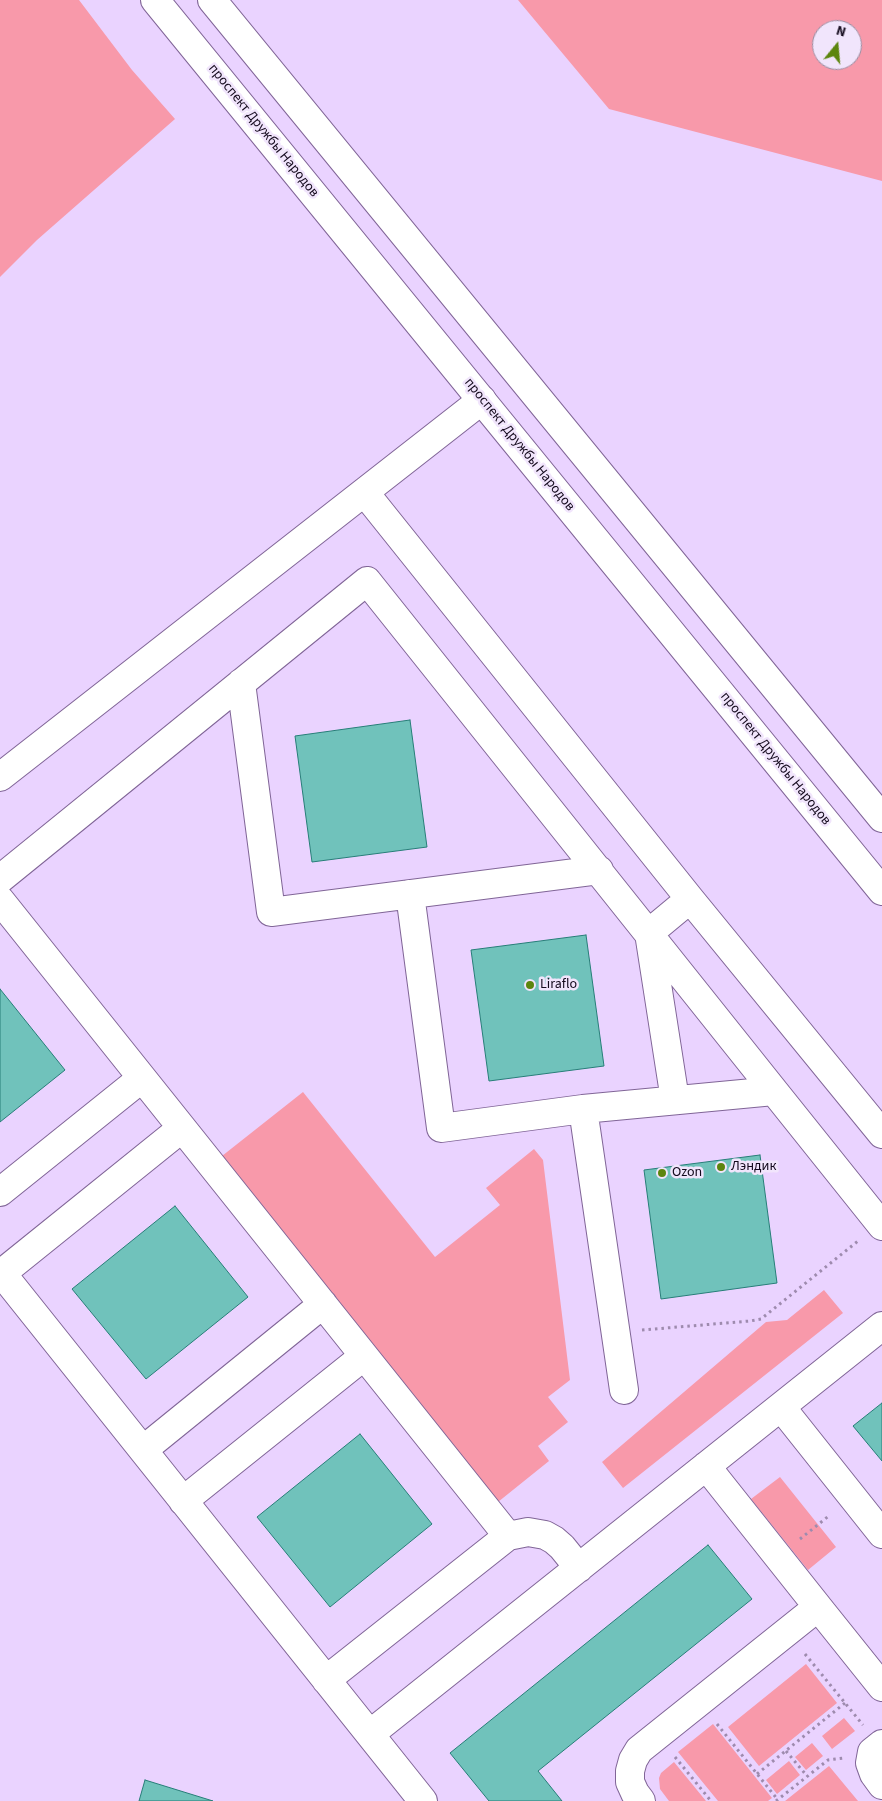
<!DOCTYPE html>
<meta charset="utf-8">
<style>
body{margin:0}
#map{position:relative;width:882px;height:1801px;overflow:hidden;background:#ead3ff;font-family:"Source Sans 3",sans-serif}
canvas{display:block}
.north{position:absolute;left:812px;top:20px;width:50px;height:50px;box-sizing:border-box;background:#f1e5fc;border:1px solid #988da2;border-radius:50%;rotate:17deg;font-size:14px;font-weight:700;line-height:20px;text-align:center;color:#13091c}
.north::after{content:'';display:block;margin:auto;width:18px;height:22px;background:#5c850e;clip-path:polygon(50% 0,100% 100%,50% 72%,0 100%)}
</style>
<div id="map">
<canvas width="882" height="1801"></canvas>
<div class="north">N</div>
</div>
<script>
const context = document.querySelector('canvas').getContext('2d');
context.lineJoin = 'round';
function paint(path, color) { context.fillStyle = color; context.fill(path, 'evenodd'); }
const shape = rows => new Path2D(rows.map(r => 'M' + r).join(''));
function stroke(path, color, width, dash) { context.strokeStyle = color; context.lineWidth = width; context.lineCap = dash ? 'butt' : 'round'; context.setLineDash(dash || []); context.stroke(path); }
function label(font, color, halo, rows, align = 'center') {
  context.font = font + ' "Source Sans 3",sans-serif'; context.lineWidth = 5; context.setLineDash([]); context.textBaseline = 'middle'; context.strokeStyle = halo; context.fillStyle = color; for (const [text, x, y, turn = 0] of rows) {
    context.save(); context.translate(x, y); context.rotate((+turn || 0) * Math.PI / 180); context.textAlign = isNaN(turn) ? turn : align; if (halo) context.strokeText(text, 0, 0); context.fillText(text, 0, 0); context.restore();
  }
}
const green = shape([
 [0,0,79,0,132,70,175,119,37,240,0,277],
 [518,0,882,0,882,181,609,109],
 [822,30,852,30,852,60,822,60],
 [303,1092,435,1257,500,1205,486,1188,534,1149,543,1160,570,1380,548,1397,568,1422,538,1446,549,1461,498,1502,222,1156],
 [824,1290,843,1313,623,1488,602,1462,766,1322,787,1320],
 [780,1477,836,1547,808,1570,751,1499],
 [806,1664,837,1703,759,1766,728,1727],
 [844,1718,855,1731,832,1749,822,1736],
 [713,1724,772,1798,768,1801,718,1801,678,1752],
 [812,1743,823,1756,806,1770,795,1757],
 [789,1761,800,1775,777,1794,766,1780],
 [674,1762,706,1801,669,1801,660,1789,659,1778,661,1773],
 [829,1766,858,1801,785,1801]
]);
const building = shape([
 [410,720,427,847,312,862,295,736,410,720],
 [586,935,604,1066,489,1081,471,950,586,935],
 [0,989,65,1070,0,1122,0,989],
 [760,1155,777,1283,661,1299,644,1170,760,1155],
 [175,1206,248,1297,146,1379,72,1289,175,1206],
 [882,1403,882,1461,853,1426,882,1403],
 [360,1434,432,1524,330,1607,257,1517,360,1434],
 [708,1545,752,1599,538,1771,562,1801,489,1801,450,1753,708,1545],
 [145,1780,213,1801,139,1801,145,1780]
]);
const path = shape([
 [642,1330,750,1321,761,1319,858,1241],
 [800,1539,830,1515],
 [805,1654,863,1725],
 [717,1724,778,1800],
 [786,1751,807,1776],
 [675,1757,711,1801],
 [757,1774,845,1703],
 [776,1801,828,1760,844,1758]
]);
const minor = shape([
 [365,493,690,899,882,1134],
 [241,683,271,912,599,870],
 [0,777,482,400],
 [0,879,367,581,774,1091],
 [410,894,441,1128,583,1109],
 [0,900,508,1536],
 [675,1100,649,933,690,899],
 [0,1192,142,1078],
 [0,1271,423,1801],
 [2,1273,182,1128],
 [624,1390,583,1109,774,1091,882,1226],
 [781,1407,882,1534],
 [143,1450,323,1304],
 [183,1501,364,1356],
 [818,1607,882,1687],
 [326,1680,508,1536,528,1532,545,1535,554,1540,562,1547,579,1568],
 [370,1734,882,1326],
 [882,1744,872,1752,870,1763,874,1774,882,1785],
 [641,1801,635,1793,630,1782,630,1771,633,1760,639,1750,818,1607,706,1466]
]);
const major = shape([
 [155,0,882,891],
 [212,0,882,818]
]);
const markers = [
 [530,985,5,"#5c850e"],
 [721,1167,5,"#5c850e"],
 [662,1173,5,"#5c850e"]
];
const streetNames = [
 ["проспект Дружбы Народов",263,131,51],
 ["проспект Дружбы Народов",519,445,51],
 ["проспект Дружбы Народов",775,759,51]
];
const poiNames = [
 ["Liraflo",540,985],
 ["Лэндик",731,1167],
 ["Ozon",672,1173]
];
paint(green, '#f899aa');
paint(building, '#70c2bb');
stroke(building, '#277e78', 1);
stroke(minor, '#806597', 30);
stroke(major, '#806597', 30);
stroke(path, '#9e8bae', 3, [2.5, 4]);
stroke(minor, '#fff', 28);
stroke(major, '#fff', 28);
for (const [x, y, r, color] of markers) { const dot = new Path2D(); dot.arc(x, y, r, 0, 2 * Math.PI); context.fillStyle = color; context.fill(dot); stroke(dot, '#f1e5fc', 2); }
label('14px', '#13091c', '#f1e5fc', streetNames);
label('14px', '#13091c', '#f1e5fc', poiNames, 'left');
</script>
